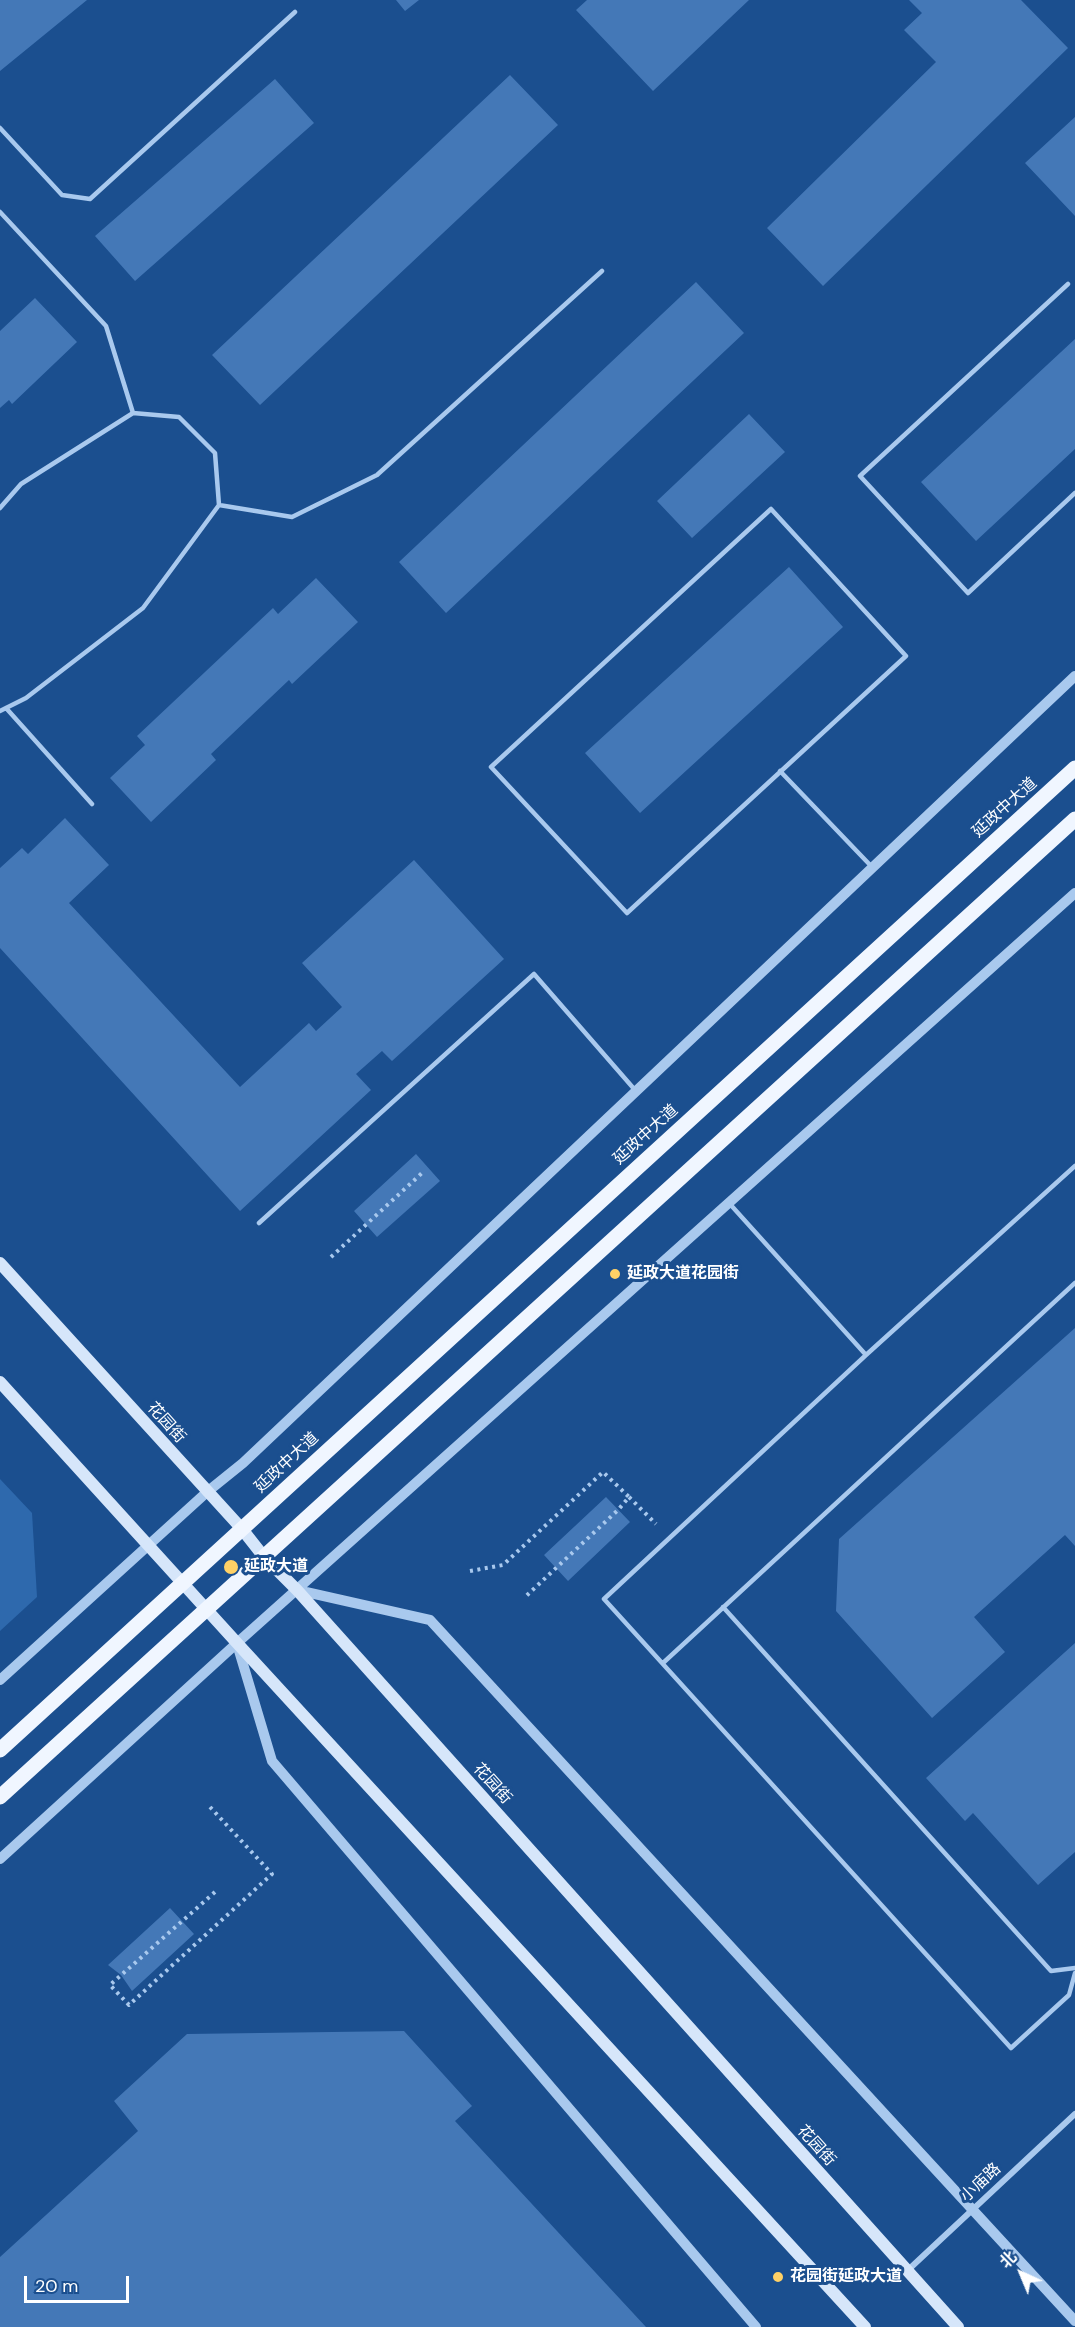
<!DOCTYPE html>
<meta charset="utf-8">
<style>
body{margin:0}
#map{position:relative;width:1075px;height:2327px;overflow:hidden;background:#1b4f8f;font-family:"DM Sans","Noto Sans SC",sans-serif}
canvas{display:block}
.north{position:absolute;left:991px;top:2243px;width:60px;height:60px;-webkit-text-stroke:4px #1b4f8f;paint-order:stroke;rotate:316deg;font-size:16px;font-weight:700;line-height:24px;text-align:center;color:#fff}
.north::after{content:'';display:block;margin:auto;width:21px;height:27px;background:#fff;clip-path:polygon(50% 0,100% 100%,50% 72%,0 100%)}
.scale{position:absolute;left:24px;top:2276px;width:105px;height:27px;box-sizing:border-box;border:3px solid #fff;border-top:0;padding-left:8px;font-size:18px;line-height:21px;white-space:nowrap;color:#fff;-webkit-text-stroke:4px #1b4f8f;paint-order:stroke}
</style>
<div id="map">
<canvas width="1075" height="2327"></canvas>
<div class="north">北</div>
<div class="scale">20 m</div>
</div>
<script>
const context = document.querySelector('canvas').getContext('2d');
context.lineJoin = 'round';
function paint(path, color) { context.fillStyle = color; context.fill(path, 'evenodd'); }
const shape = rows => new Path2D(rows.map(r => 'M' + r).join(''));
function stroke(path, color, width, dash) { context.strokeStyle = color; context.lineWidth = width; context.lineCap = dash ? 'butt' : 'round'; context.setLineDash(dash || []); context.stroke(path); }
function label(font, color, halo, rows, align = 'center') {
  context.font = font + ' "DM Sans","Noto Sans SC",sans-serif'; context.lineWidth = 6; context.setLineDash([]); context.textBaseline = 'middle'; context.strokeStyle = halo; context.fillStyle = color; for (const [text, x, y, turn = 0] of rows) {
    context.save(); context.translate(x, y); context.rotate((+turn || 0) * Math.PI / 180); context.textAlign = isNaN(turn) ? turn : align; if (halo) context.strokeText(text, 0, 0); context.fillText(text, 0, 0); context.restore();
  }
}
const green = shape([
 [0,1479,32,1513,37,1597,0,1631]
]);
const building = shape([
 [0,0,87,0,0,71],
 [396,0,419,0,405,11],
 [587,0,749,0,653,91,576,10],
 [909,0,1021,0,1068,48,823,286,767,228,936,62,904,30,922,13],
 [510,75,558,125,260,405,212,355],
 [275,79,314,123,135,281,95,236],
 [1075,117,1075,216,1025,163],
 [696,282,744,333,446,613,399,562],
 [35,298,77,342,12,404,9,400,0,408,0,331],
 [1075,339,1075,449,976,541,921,482],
 [749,414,785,452,692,538,657,501],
 [789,567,843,627,640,813,585,753],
 [316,578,358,622,292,684,289,680,211,754,216,760,151,822,110,778,145,745,137,736,273,608,278,614],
 [65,818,109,865,69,903,240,1087,309,1023,316,1031,342,1007,302,963,414,860,504,959,392,1061,382,1051,356,1074,371,1090,240,1211,0,948,0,868,22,848,28,854],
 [416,1154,440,1181,377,1237,354,1211],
 [1075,1328,1075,1546,1065,1535,974,1617,1005,1652,932,1718,836,1611,839,1539],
 [606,1497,630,1522,568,1581,544,1555],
 [1075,1643,1075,1852,1038,1885,973,1813,965,1821,926,1778],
 [170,1908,194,1934,132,1991,121,1975,108,1965],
 [404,2031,472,2106,455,2121,646,2327,0,2327,0,2257,138,2131,114,2101,187,2034]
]);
const path = shape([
 [331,1257,422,1173],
 [629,1497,656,1524],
 [470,1571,503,1565,603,1472,629,1497,618,1510,524,1598],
 [210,1807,272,1874,129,2005,110,1985,215,1892]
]);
const service = shape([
 [0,128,62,195,90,199,295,12],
 [0,212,106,326,133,413],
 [1068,284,860,476,968,593,1075,493],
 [219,505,292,517,377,475,602,271],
 [0,508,21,484,133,413,179,417,215,453,219,505,143,608,26,698,0,711],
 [771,509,906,656,627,913,491,767,771,509],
 [6,708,92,804],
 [780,771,872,867],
 [1075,1166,866,1355,604,1599,1011,2048,1069,1995,1075,1973],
 [729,1203,866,1355],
 [259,1223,534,974,635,1090],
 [723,1607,1051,1971,1075,1968],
 [663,1663,1075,1283]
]);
const minor = shape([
 [907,2271,1075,2114]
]);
const tertiary = shape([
 [297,1590,430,1620,1075,2321],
 [237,1644,272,1761,756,2327],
 [0,1680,207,1492,243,1463,1075,676],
 [0,1859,237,1643,1075,893]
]);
const secondary = shape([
 [0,1263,242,1529,264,1557,297,1590,958,2327],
 [0,1382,237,1643,865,2327]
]);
const primary = shape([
 [0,1750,1075,768],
 [0,1797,1075,819]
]);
const markers = [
 [615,1274,6,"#ffd166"],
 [231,1567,8,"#ffd166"],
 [778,2277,6,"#ffd166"]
];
const streetNames = [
 ["延政中大道",1005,808,-42],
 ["延政中大道",646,1135,-42],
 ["花园街",166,1423,48],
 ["延政中大道",287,1463,-43],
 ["花园街",492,1784,48],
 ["花园街",816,2146,48],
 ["小庙路",981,2183,-43]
];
const poiNames = [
 ["延政大道花园街",627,1274],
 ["延政大道",244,1567],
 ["花园街延政大道",790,2277]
];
paint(green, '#2e69ad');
paint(building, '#4478b7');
stroke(path, '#a9c9ee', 4, [3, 4.5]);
stroke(service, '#a9c9ee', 4.5);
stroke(minor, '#a9c9ee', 6);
stroke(tertiary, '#a9c9ee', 10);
stroke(secondary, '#d6e6fa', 12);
stroke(primary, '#f0f6ff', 15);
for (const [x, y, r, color] of markers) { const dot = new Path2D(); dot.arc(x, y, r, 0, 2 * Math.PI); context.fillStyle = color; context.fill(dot); stroke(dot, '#1b4f8f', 2); }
label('16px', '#fff', '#1b4f8f', streetNames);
label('bold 16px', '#fff', '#1b4f8f', poiNames, 'left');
</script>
